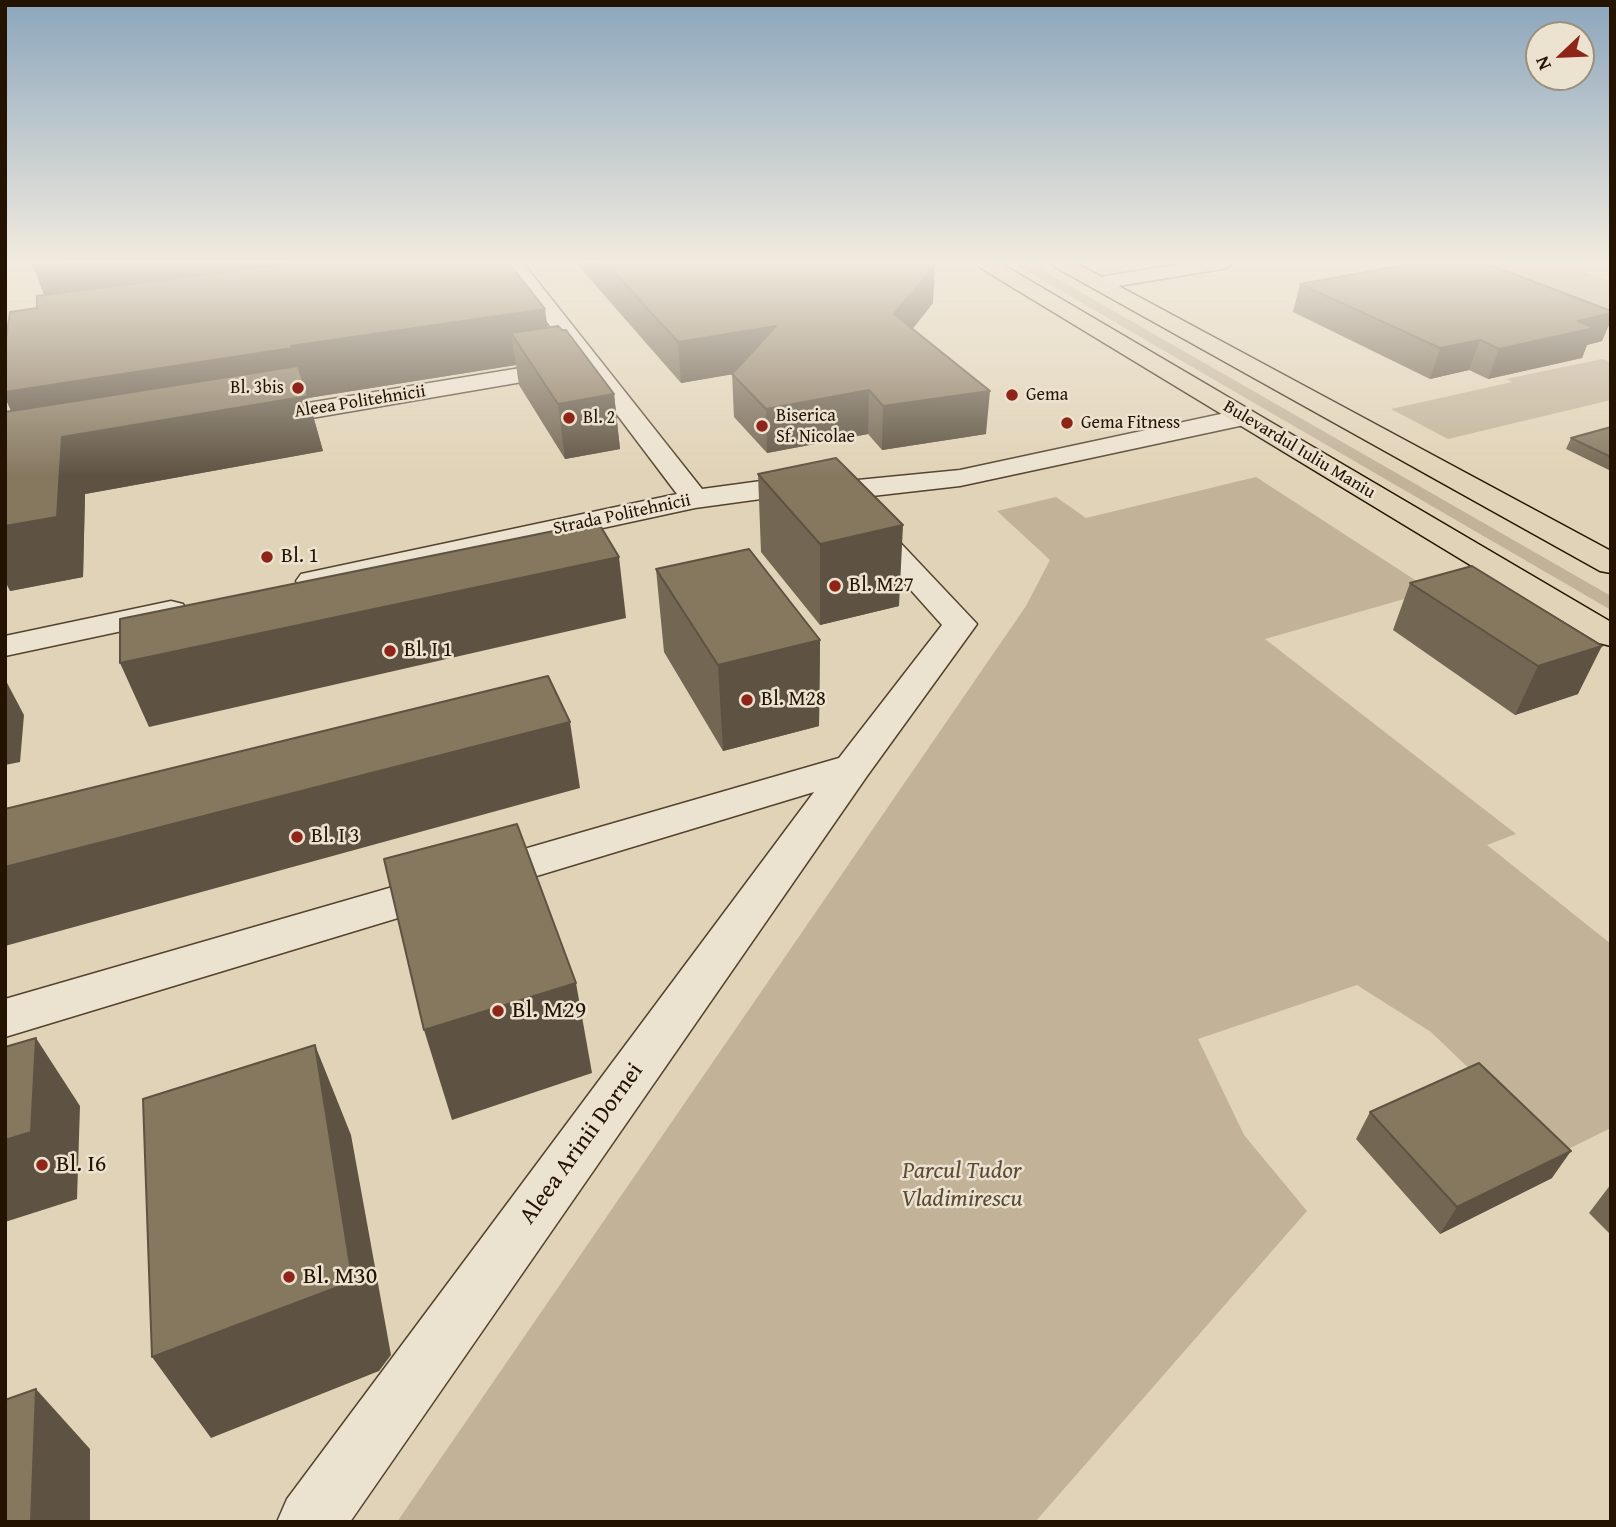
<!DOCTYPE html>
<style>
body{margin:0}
#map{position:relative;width:1616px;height:1527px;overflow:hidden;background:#e1d3b7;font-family:"Gentium Book Plus",serif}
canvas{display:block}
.frame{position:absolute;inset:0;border:7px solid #241300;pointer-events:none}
.north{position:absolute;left:1525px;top:21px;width:70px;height:70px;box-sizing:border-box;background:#ece2d0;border:2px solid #9c8f7d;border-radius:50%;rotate:247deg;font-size:19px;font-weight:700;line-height:28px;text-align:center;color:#241300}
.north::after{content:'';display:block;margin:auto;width:24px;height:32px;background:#8f2418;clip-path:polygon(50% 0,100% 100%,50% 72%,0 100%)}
</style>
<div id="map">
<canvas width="1616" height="1527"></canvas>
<div class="frame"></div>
<div class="north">N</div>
</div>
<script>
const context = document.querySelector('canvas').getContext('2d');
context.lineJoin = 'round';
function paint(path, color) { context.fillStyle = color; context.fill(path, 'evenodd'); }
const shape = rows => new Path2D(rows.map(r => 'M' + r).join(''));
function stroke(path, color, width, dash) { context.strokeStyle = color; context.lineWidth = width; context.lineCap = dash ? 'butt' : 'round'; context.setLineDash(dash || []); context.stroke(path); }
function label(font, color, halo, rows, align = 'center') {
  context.font = font + ' "Gentium Book Plus",serif'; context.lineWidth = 5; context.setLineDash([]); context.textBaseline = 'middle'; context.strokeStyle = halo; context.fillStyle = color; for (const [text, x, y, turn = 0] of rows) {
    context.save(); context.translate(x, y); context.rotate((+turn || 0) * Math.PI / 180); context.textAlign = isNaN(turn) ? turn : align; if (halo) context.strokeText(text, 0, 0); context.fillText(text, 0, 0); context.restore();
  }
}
const green = shape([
 [1013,263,1030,263,1611,596,1611,610],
 [1415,263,1558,263,1611,282,1611,319,1570,327],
 [1602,359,1611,362,1611,400,1448,439,1391,409,1512,382,1506,379],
 [1256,477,1432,591,1265,639,1516,834,1487,845,1611,944,1611,1128,1558,1154,1431,1032,1357,985,1198,1039,1244,1135,1307,1211,1035,1522,397,1522,1026,606,1050,560,997,511,1056,497,1086,518]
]);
const minor = shape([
 [503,263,523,263,702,489,761,481,837,482,960,470,1244,409,1253,412,1257,417,1253,422,1244,425,960,486,837,500,761,499,695,508,312,591,301,588,296,581,301,574,677,494,581,367,577,372,569,374,259,427,250,424,246,419,250,414,259,411,569,360,577,362,503,263],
 [1187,263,1232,263,1229,267,1222,269,1100,289,1093,287,1090,283,1093,279,1100,277,1187,263],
 [865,513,875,516,977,624,867,776,350,1522,277,1522,287,1499,814,792,5,1037,5,999,839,758,942,625,850,522,855,516,865,513],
 [171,601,183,604,187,611,183,618,5,656,5,636,171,601]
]);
const primary = shape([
 [976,263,1000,263,1611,622,1611,646,1599,643,979,267,976,263],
 [1052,263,1076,263,1611,551,1611,573,1600,571,1055,267,1052,263]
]);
const wall = shape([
 [576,263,932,263,933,303,912,329,986,434,882,450,868,434,767,453,734,417,732,374,681,383],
 [33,266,548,327,614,394,620,449,565,459,519,385,516,365,308,398,323,451,85,494,83,577,10,591,11,411,5,397,5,346,37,308,44,295],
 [1300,284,1611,311,1611,320,1602,341,1587,345,1582,358,1488,379,1469,370,1430,379,1293,312],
 [1611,427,1611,471,1566,449,1571,438],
 [758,474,899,606,820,625,761,552],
 [1472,566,1578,694,1515,715,1393,630,1410,583],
 [656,569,820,640,819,726,723,751,664,652],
 [1370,1112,1552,1178,1440,1234,1356,1139],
 [1611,1184,1611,1235,1589,1213]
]);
const shadedWall = shape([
 [60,263,485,263,56,326,33,266],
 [935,265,933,303,892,355,894,314],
 [545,309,552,359,511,333,516,365,308,398,323,451,85,494,83,577,10,591,5,581,5,526,27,447,5,397,5,371,291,346],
 [1611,313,1611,320,1602,341,1587,345,1582,358,1488,379,1499,349,1578,321],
 [776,326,776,367,681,383,678,342],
 [1480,340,1469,370,1430,379,1440,348],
 [869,390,868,434,767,453,766,409],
 [990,391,986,434,882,450,883,406],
 [614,394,620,449,565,459,558,404],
 [903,525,899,606,820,625,820,544],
 [619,557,626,618,149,727,120,663],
 [820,640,819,726,723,751,718,665],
 [1602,646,1578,694,1515,715,1538,666],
 [5,679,24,715,20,762,5,765],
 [570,722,580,788,5,946,5,867],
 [576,983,592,1073,452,1120,424,1030],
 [36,1038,80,1106,77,1199,5,1222,5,1140],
 [315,1045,351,1135,391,1355,379,1371,211,1438,152,1357],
 [1571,1151,1552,1178,1440,1234,1457,1207],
 [36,1389,90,1449,90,1522,31,1522]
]);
const building = shape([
 [33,263,60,263,33,266,33,263],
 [297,263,509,263,545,309,291,346,292,348,5,392,6,371,5,371,5,346,10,312,37,308,37,296,297,263],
 [606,263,932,263,935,265,894,314,990,391,883,406,869,390,766,409,732,374,776,326,678,342,606,263],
 [1415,263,1485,263,1611,311,1611,313,1578,321,1594,328,1499,349,1480,340,1440,348,1300,284,1415,263],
 [558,326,562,330,566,330,614,394,558,404,511,333,558,326],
 [298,366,308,396,62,437,57,517,5,526,5,412,298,366],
 [1611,427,1611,457,1571,438,1611,427],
 [836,458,903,525,820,544,758,474,836,458],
 [598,522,619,557,120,663,120,619,598,522],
 [749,549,820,640,718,665,656,569,749,549],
 [1472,566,1602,646,1538,666,1410,583,1472,566],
 [548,676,570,722,5,867,5,809,548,676],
 [517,824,576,983,424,1030,384,859,517,824],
 [36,1038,31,1132,5,1140,5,1047,36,1038],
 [315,1045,351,1271,338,1287,152,1357,143,1099,315,1045],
 [1479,1063,1571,1151,1457,1207,1370,1112,1479,1063],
 [36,1389,31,1522,5,1522,5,1400,36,1389]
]);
const markers = [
 [298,388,7,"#8f2418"],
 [1012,395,7,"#8f2418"],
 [569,418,7,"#8f2418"],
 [1067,423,7,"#8f2418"],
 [762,426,7,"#8f2418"],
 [267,557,7,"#8f2418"],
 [835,586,7,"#8f2418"],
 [390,651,7,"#8f2418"],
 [747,700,7,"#8f2418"],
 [297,837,7,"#8f2418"],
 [498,1011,7,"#8f2418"],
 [42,1165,7,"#8f2418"],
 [289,1277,7,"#8f2418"]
];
const farPoinames = [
 ["Bl. 3bis",284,388,"right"],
 ["Gema",1026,395],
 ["Biserica",776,416],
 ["Sf. Nicolae",776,437],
 ["Bl. 2",583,418],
 ["Gema Fitness",1081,423]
];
const farStreetnames = [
 ["Aleea Politehnicii",360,402,-9],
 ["Bulevardul Iuliu Maniu",1299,450,31],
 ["Strada Politehnicii",622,515,-12]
];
const poiNames = [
 ["Bl. 1",281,557],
 ["Bl. M27",849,586],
 ["Bl. I 1",404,651],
 ["Bl. M28",761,700],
 ["Bl. I 3",311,837]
];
const nearPoinames = [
 ["Bl. M29",512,1011],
 ["Bl. I6",56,1165],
 ["Bl. M30",303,1277]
];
const nearStreetnames = [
 ["Aleea Arinii Dornei",582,1144,-54]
];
const nearParknames = [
 ["Parcul Tudor",962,1172],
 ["Vladimirescu",962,1200]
];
paint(green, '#c1b298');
stroke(minor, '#53432e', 3);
stroke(primary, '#241300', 3);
paint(minor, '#ece2d0');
paint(primary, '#e1d3b7');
paint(wall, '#736652');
paint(shadedWall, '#5e5342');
paint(building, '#86775f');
stroke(building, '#5e5342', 2);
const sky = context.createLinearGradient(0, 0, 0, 476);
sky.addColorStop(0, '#8ba6bc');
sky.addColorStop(0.55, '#f2ebdf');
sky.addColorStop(1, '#f2ebdf00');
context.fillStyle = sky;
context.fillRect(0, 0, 1616, 476);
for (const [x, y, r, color] of markers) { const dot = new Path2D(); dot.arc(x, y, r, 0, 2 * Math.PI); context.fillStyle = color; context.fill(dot); stroke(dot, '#ece2d0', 2.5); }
label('18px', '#241300', '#ece2d0', farPoinames, 'left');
label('18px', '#241300', '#ece2d0', farStreetnames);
label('21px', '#241300', '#ece2d0', poiNames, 'left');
label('24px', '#241300', '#ece2d0', nearPoinames, 'left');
label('24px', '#241300', '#ece2d0', nearStreetnames);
label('italic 24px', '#5b4b35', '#ece2d0', nearParknames);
</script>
